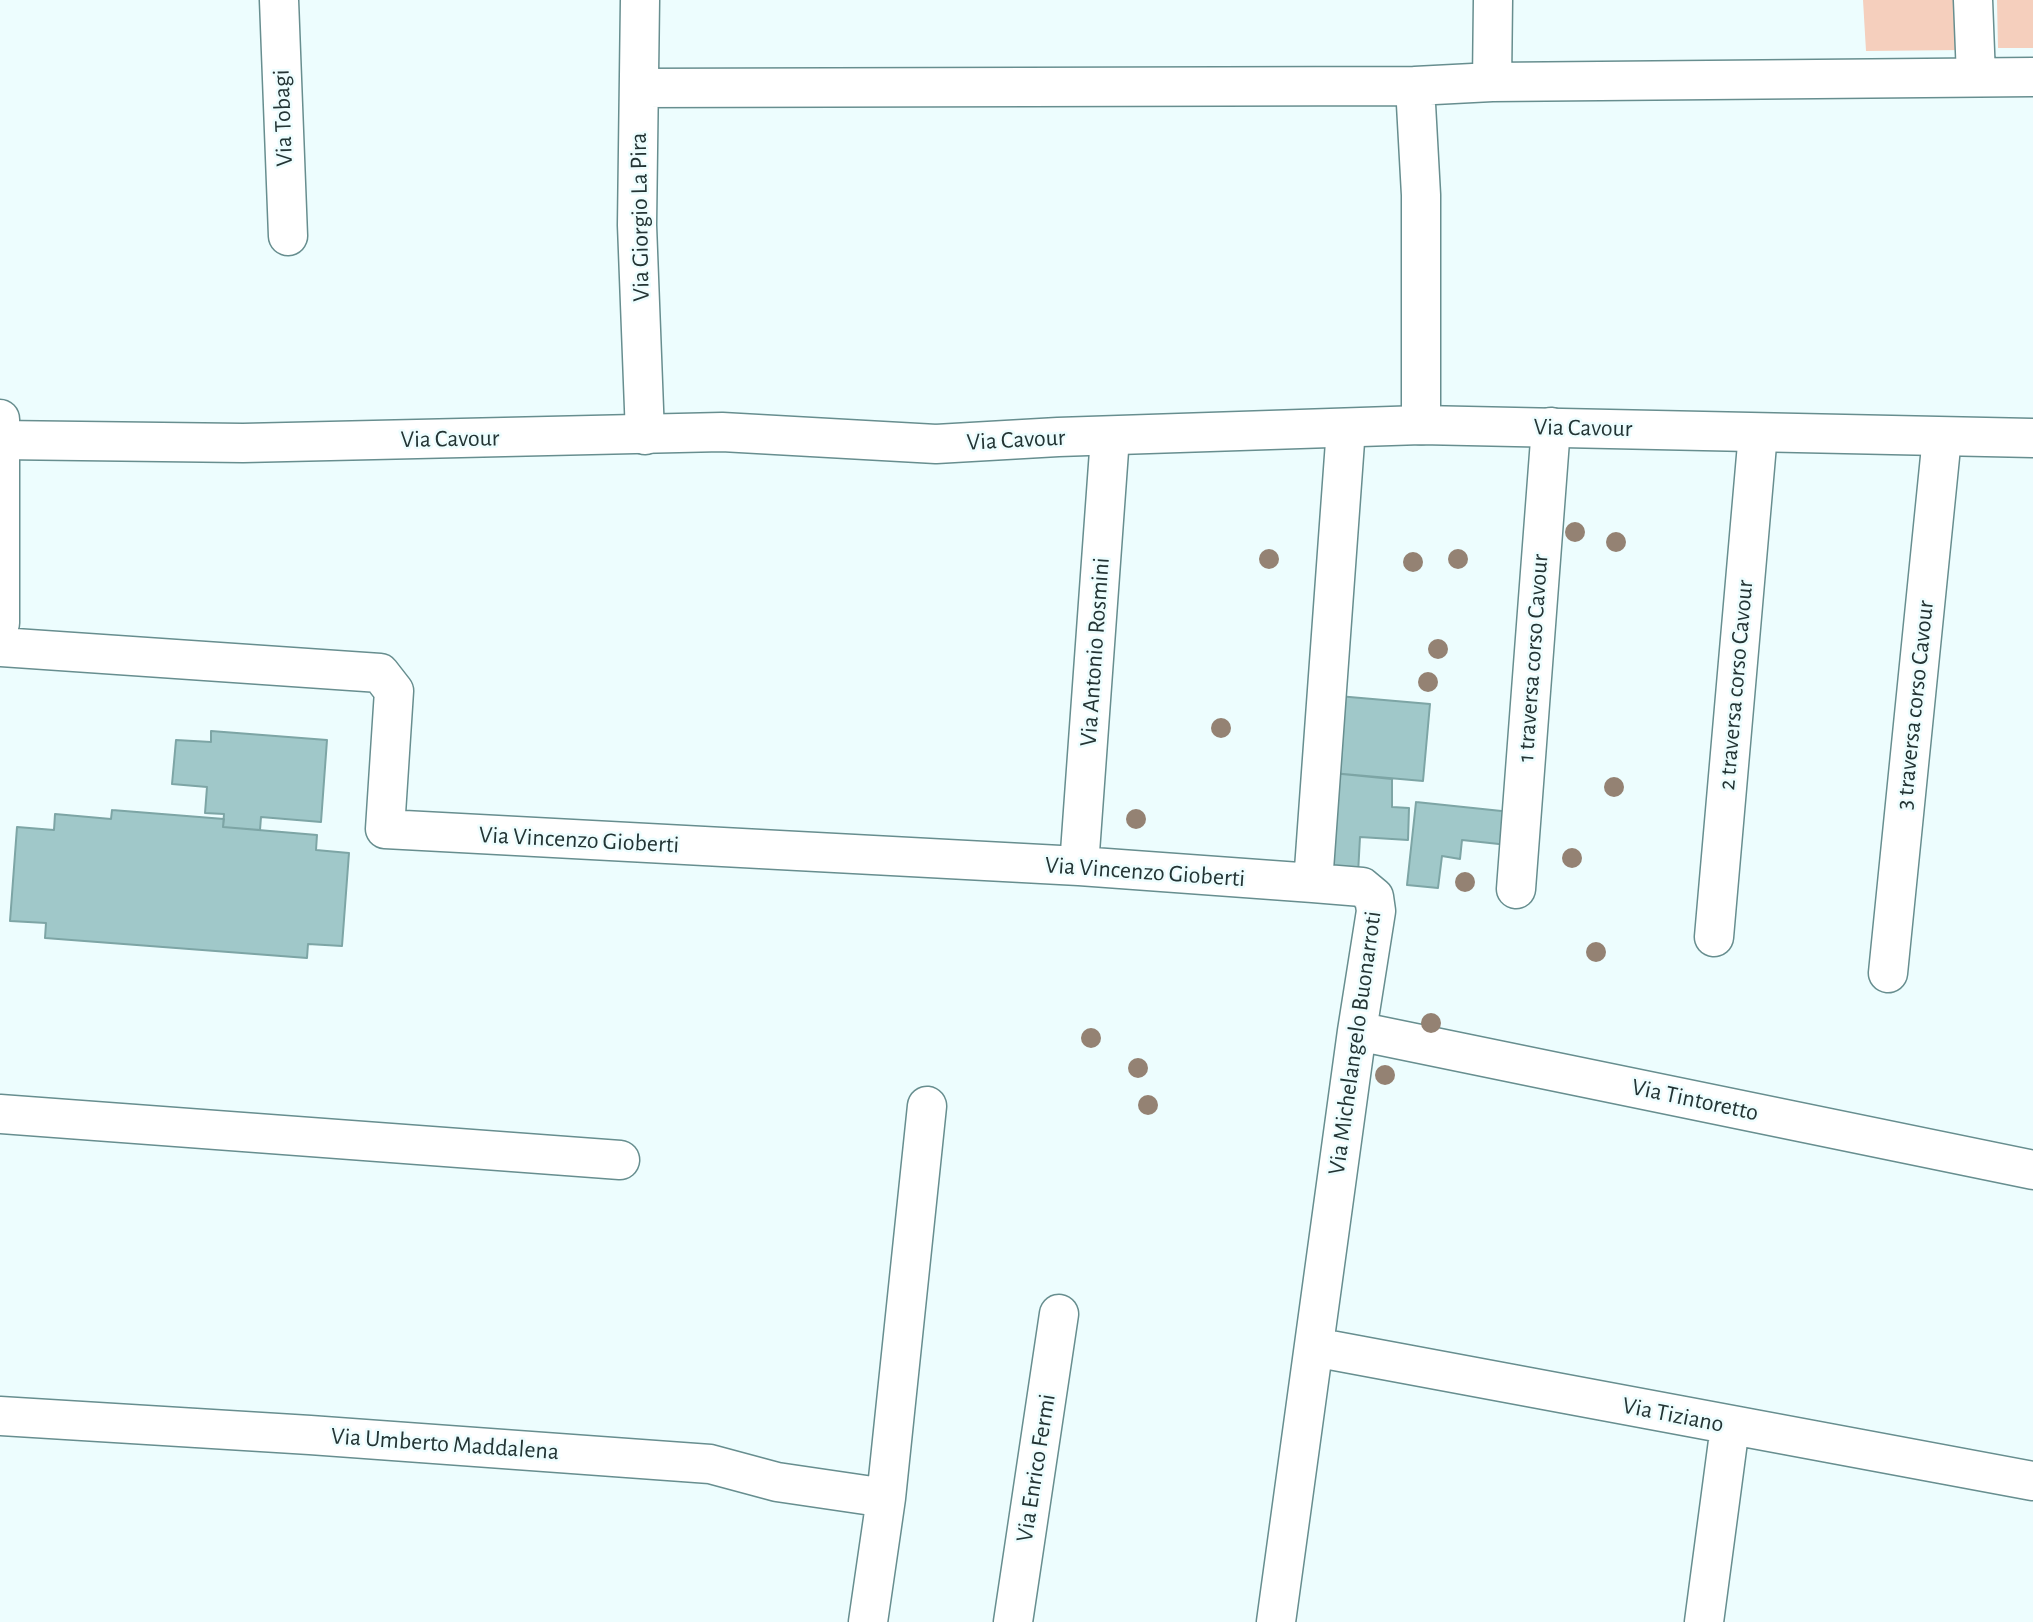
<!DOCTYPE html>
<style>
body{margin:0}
canvas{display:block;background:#edfdfe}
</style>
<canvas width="2033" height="1622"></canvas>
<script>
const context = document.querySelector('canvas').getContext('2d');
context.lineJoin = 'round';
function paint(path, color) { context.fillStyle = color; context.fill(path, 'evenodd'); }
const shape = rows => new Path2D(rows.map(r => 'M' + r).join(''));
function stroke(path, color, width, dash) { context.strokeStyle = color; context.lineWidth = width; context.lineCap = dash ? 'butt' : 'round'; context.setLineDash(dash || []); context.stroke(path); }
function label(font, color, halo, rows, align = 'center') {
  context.font = font + ' "Alegreya Sans",sans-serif'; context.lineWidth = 5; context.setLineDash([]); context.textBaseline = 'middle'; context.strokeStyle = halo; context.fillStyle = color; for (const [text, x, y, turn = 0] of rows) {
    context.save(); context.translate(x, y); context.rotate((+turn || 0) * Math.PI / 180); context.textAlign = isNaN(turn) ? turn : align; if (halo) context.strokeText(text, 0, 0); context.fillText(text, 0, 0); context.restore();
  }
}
const green = shape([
 [1863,0,1963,0,1965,50,1866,51],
 [1997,0,2033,0,2033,48,1998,48]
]);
const building = shape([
 [1338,696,1430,704,1423,781,1332,773,1338,696],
 [211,731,327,740,321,822,261,817,260,830,223,827,224,814,205,813,207,787,172,784,176,740,211,742,211,731],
 [1332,773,1392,779,1392,807,1409,808,1408,840,1360,837,1358,874,1334,872,1332,773],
 [1416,802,1511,812,1508,845,1462,840,1460,859,1442,856,1438,888,1407,885,1416,802],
 [112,810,224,819,223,827,317,835,316,850,349,853,342,946,308,944,307,958,45,938,46,923,10,921,17,827,54,830,55,814,111,819,112,810]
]);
const minor = shape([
 [279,0,288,236],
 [640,0,637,225,645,435],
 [1973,0,1976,77],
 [1492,82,1493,0],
 [1415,86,1421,195,1421,425],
 [639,88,1415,86,1492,82,2033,77],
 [0,419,0,623],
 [0,647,380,673,394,691,385,829,1079,866,1313,883],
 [1079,866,1110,437],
 [1516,889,1551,427],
 [1714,937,1758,433],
 [1888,973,1942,437],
 [1357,1031,2033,1170],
 [0,1114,620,1160],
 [1314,1347,2033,1481],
 [0,1416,310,1435,710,1464,777,1482,886,1498],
 [868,1622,886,1498,927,1106],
 [1013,1622,1059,1314],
 [1276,1622,1357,1031,1376,911,1374,897,1362,887,1313,883,1346,428],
 [1704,1622,1730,1426]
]);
const tertiary = shape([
 [0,440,243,443,722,432,936,444,1058,437,1421,425,2033,438]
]);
const trees = [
 [1575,532],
 [1616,542],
 [1269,559],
 [1458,559],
 [1413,562],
 [1438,649],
 [1428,682],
 [1221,728],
 [1614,787],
 [1136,819],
 [1572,858],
 [1465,882],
 [1596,952],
 [1431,1023],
 [1091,1038],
 [1138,1068],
 [1385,1075],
 [1148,1105]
];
const streetNames = [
 ["Via Tobagi",283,118,-92],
 ["Via Giorgio La Pira",640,217,-91],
 ["Via Cavour",1583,428,1],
 ["Via Cavour",450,439,-1],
 ["Via Cavour",1016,440,-3],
 ["Via Antonio Rosmini",1095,652,-86],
 ["1 traversa corso Cavour",1533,658,-86],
 ["2 traversa corso Cavour",1736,685,-85],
 ["3 traversa corso Cavour",1915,705,-84],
 ["Via Vincenzo Gioberti",579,840,3],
 ["Via Vincenzo Gioberti",1145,872,4],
 ["Via Michelangelo Buonarroti",1355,1043,-82],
 ["Via Tintoretto",1695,1100,12],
 ["Via Tiziano",1673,1415,11],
 ["Via Umberto Maddalena",445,1444,4],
 ["Via Enrico Fermi",1036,1468,-81]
];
paint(green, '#f5cfbd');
paint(building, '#a0c8c9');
stroke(building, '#7da5a5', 2);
stroke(minor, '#678e8f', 41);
stroke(tertiary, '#678e8f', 41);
stroke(minor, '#fff', 38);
stroke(tertiary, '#fff', 38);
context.fillStyle = '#948273';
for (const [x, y] of trees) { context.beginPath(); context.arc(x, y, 10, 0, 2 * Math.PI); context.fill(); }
label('24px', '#233434', '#edfdfe', streetNames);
</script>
